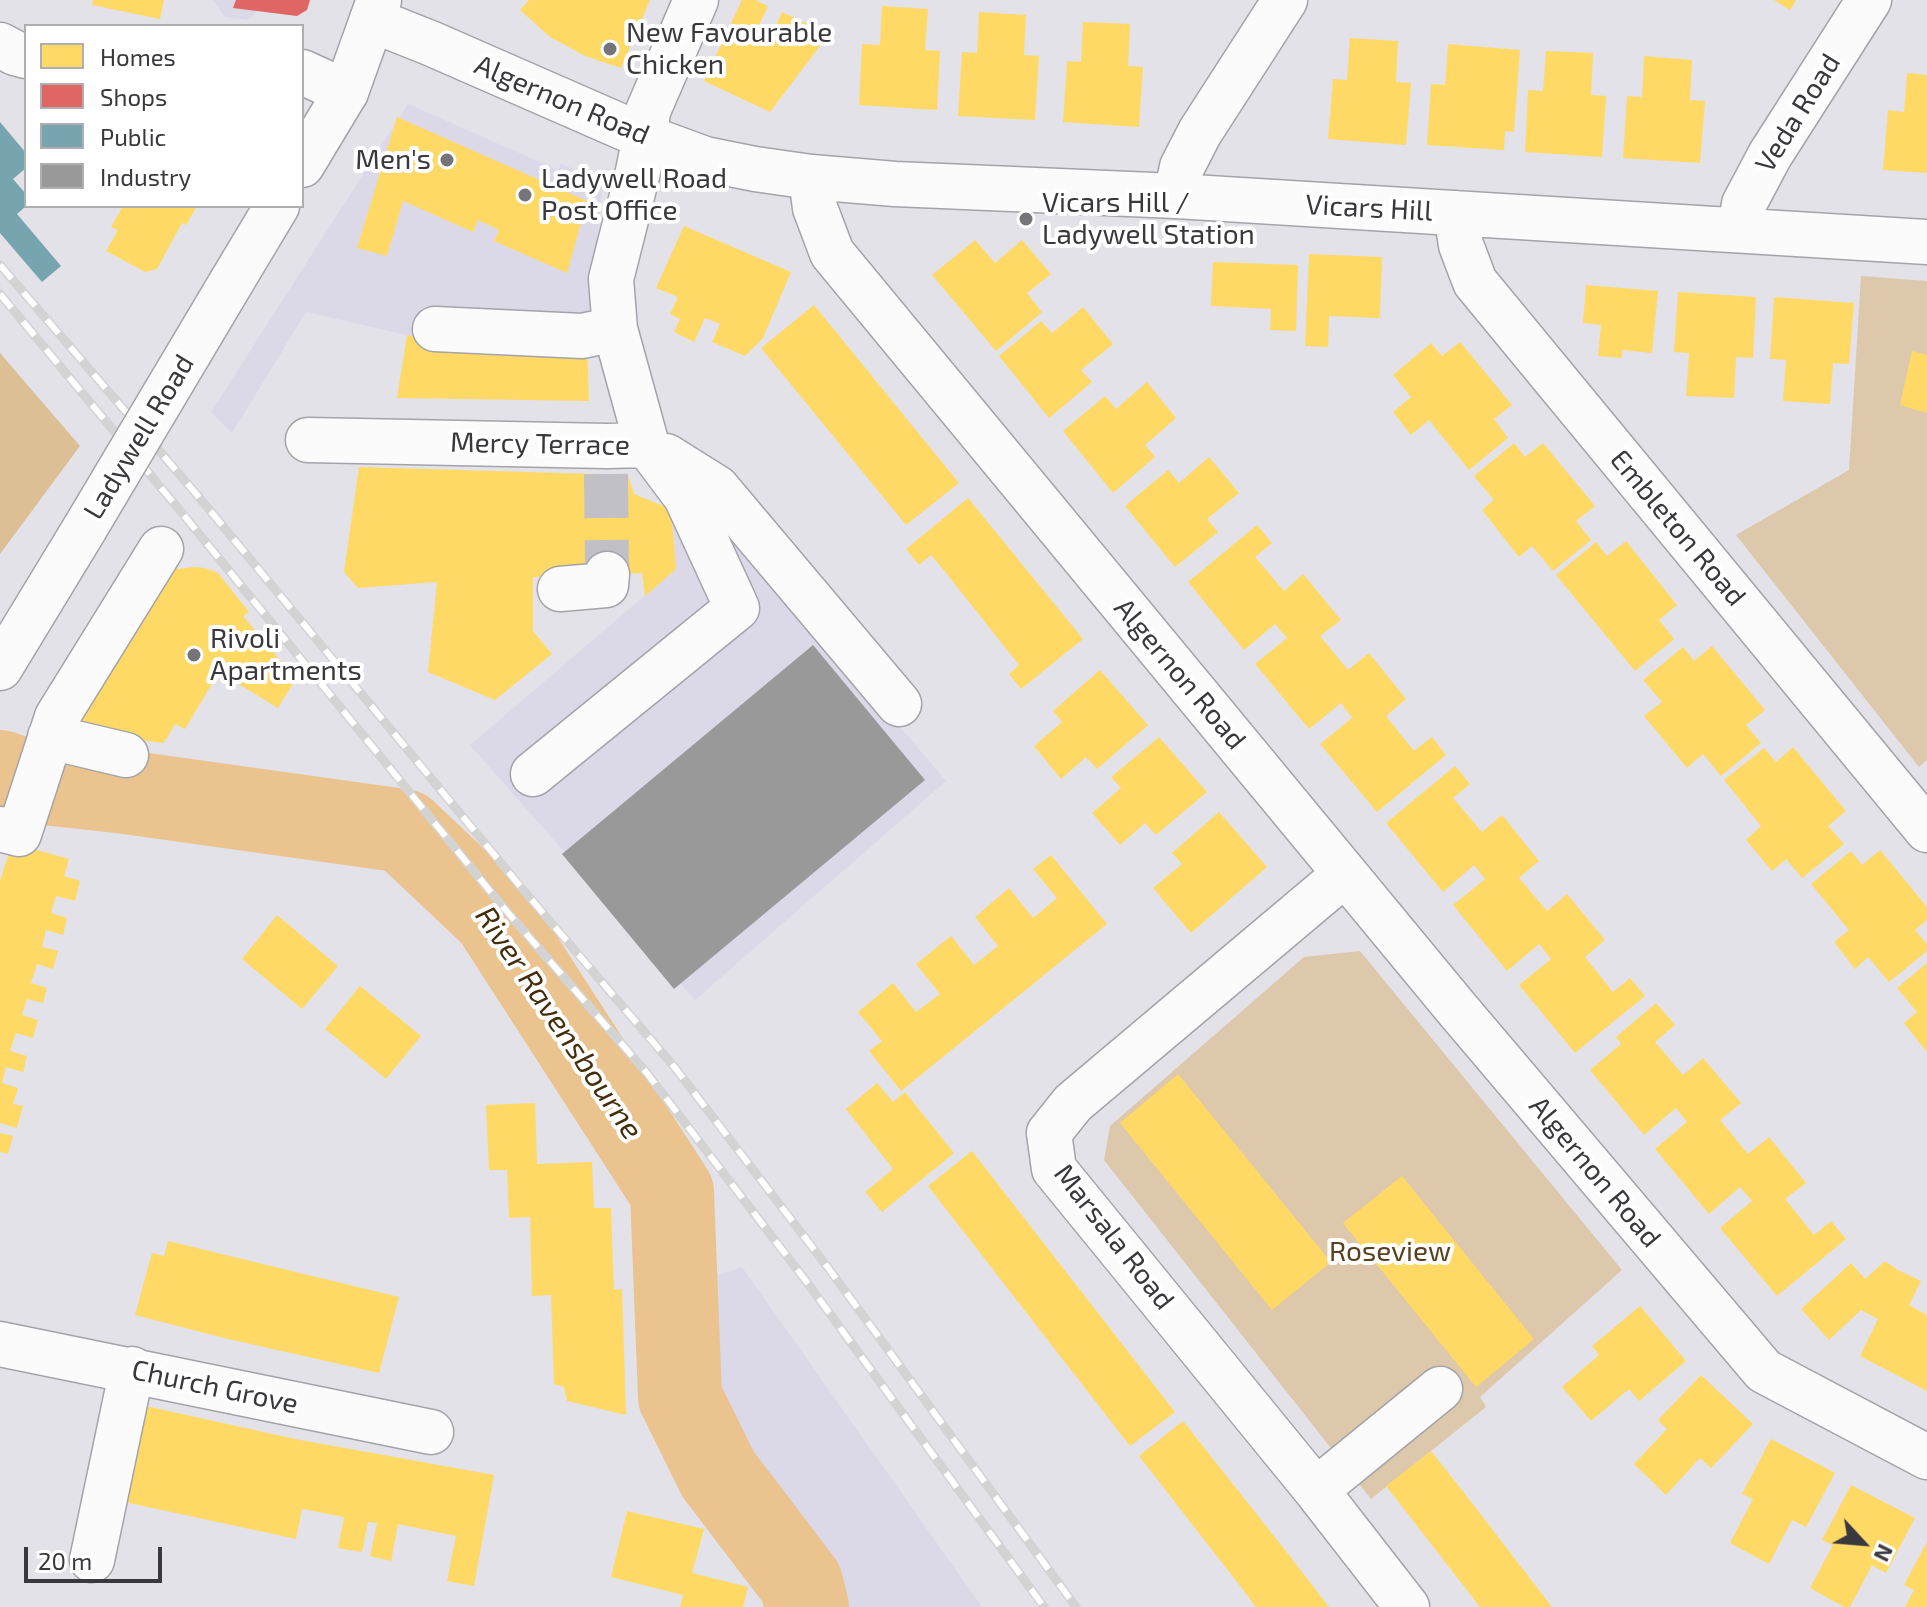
<!DOCTYPE html>
<style>
body{margin:0}
#map{position:relative;width:1927px;height:1607px;overflow:hidden;background:#e2e2e8;font-family:"Exo 2",sans-serif}
canvas{display:block}
.legend{position:absolute;left:24px;top:24px;width:280px;height:184px;box-sizing:border-box;background:#fff;border:2px solid #afafb1;margin:0;padding:10px 14px;list-style:none;font-size:24px;color:#38383d}
.legend li{display:flex;align-items:center;gap:16px;height:40px}
.legend b{width:40px;border:2px solid #afafb1}
.north{position:absolute;left:1823px;top:1503px;width:80px;height:80px;-webkit-text-stroke:6px #fff;paint-order:stroke;rotate:116deg;font-size:22px;font-weight:700;line-height:32px;text-align:center;color:#38383d}
.north::after{content:'';display:block;margin:auto;width:28px;height:36px;background:#38383d;clip-path:polygon(50% 0,100% 100%,50% 72%,0 100%)}
.scale{position:absolute;left:24px;top:1547px;width:138px;height:36px;box-sizing:border-box;border:4px solid #38383d;border-top:0;padding-left:10px;font-size:24px;line-height:28px;white-space:nowrap;color:#38383d;-webkit-text-stroke:6px #fff;paint-order:stroke}
</style>
<div id="map">
<canvas width="1927" height="1607"></canvas>
<ul class="legend">
<li><b style="height:22px;background:#ffd966"></b>Homes</li>
<li><b style="height:22px;background:#e06666"></b>Shops</li>
<li><b style="height:22px;background:#76a5af"></b>Public</li>
<li><b style="height:22px;background:#999"></b>Industry</li>
</ul>
<div class="north">N</div>
<div class="scale">20 m</div>
</div>
<script>
const context = document.querySelector('canvas').getContext('2d');
context.lineJoin = 'round';
function paint(path, color) { context.fillStyle = color; context.fill(path, 'evenodd'); }
const shape = rows => new Path2D(rows.map(r => 'M' + r).join(''));
function stroke(path, color, width, dash) { context.strokeStyle = color; context.lineWidth = width; context.lineCap = dash ? 'butt' : 'round'; context.setLineDash(dash || []); context.stroke(path); }
function label(font, color, halo, rows, align = 'center') {
  context.font = font + ' "Exo 2",sans-serif'; context.lineWidth = 8; context.setLineDash([]); context.textBaseline = 'middle'; context.strokeStyle = halo; context.fillStyle = color; for (const [text, x, y, turn = 0] of rows) {
    context.save(); context.translate(x, y); context.rotate((+turn || 0) * Math.PI / 180); context.textAlign = isNaN(turn) ? turn : align; if (halo) context.strokeText(text, 0, 0); context.fillText(text, 0, 0); context.restore();
  }
}
const built = shape([
 [213,0,310,0,307,10,297,16,257,11,249,20,225,17],
 [408,104,558,170,561,164,603,181,587,342,424,339,306,312,232,433,211,412],
 [697,488,946,781,695,1000,470,745,676,569,671,509],
 [742,1267,982,1607,848,1607,711,1396,704,1280]
]);
const green = shape([
 [1861,276,1927,281,1927,760,1919,767,1736,535,1849,470],
 [1360,951,1622,1270,1480,1397,1486,1407,1371,1499,1104,1160,1110,1126,1304,957]
]);
const forest = shape([
 [0,353,80,446,0,554]
]);
const homes = shape([
 [93,0,164,0,160,19,92,5],
 [529,0,650,0,621,68,585,56,550,37,520,10],
 [742,0,755,0,768,6,753,38,768,44,782,12,829,34,770,112,704,81],
 [1774,0,1796,0,1790,10],
 [882,6,928,9,925,50,940,51,937,110,859,105,862,44,880,45],
 [979,12,1026,15,1024,55,1039,56,1035,120,958,116,962,52,977,53],
 [1083,22,1130,24,1128,66,1143,67,1139,127,1063,122,1067,61,1081,62],
 [1350,38,1398,41,1396,82,1411,83,1406,145,1328,139,1333,79,1347,80],
 [1448,44,1520,50,1514,132,1505,131,1504,150,1427,145,1431,84,1445,85],
 [1546,51,1593,53,1591,95,1606,96,1602,157,1525,152,1528,90,1543,91],
 [1644,56,1692,60,1690,100,1705,101,1700,163,1623,158,1627,96,1642,97],
 [1907,73,1927,75,1927,173,1883,170,1888,110,1904,112],
 [397,117,587,201,567,273,494,241,499,230,478,220,473,232,403,201,387,256,357,248],
 [123,206,197,206,186,225,182,223,157,269,145,272,106,251,118,230,111,227],
 [684,226,791,272,763,338,745,356,712,342,720,324,705,318,694,342,674,332,680,319,670,314,678,297,656,288],
 [975,240,995,263,1022,240,1051,274,1027,293,1042,312,996,351,932,275],
 [1309,254,1382,257,1380,318,1329,316,1328,347,1305,346],
 [1213,262,1298,265,1296,331,1270,330,1271,309,1211,306],
 [1586,285,1658,291,1652,353,1622,350,1622,358,1598,356,1601,325,1583,323],
 [1678,292,1756,297,1753,358,1736,357,1734,398,1686,396,1689,353,1674,352],
 [1774,297,1854,303,1849,364,1833,363,1830,404,1783,401,1786,360,1770,359],
 [814,305,959,483,906,525,761,348],
 [1083,307,1113,344,1081,370,1092,382,1049,418,999,356,1041,321,1052,333],
 [407,335,424,339,587,342,589,401,397,398],
 [1460,342,1512,405,1494,419,1508,438,1469,470,1429,420,1411,435,1393,412,1411,397,1393,375,1431,343,1442,356],
 [1912,351,1927,355,1927,413,1900,405],
 [1147,382,1176,418,1145,445,1155,457,1113,493,1063,431,1105,396,1116,409],
 [1514,443,1525,457,1543,443,1595,506,1576,521,1591,540,1553,571,1532,546,1519,557,1482,510,1494,500,1474,476],
 [1209,457,1239,493,1207,519,1218,532,1175,567,1125,506,1168,470,1179,483],
 [359,467,628,475,634,494,671,509,676,569,645,596,642,573,533,577,533,631,552,654,495,700,428,672,437,582,358,588,344,572],
 [968,498,1083,639,1021,689,1009,674,1019,665,946,573,931,555,919,565,906,549],
 [1257,525,1272,543,1255,557,1284,591,1303,574,1341,620,1320,636,1348,670,1369,653,1406,699,1386,716,1414,751,1432,737,1446,755,1377,812,1320,744,1352,718,1341,703,1309,729,1255,664,1287,638,1275,624,1244,650,1188,582],
 [1626,541,1677,605,1659,620,1674,639,1635,671,1556,575,1596,542,1607,556],
 [194,567,205,568,218,573,249,612,243,616,296,679,278,708,219,672,185,729,175,724,164,743,104,736,83,724,81,715,169,570],
 [1712,646,1765,710,1746,725,1761,743,1721,776,1703,754,1687,768,1644,716,1662,702,1643,680,1683,647,1694,661],
 [1100,670,1148,725,1097,769,1086,757,1061,779,1034,746,1062,722,1053,711],
 [1159,737,1207,792,1156,835,1145,823,1120,845,1092,813,1121,788,1111,777],
 [1793,747,1846,811,1828,826,1844,844,1802,878,1786,859,1772,871,1746,840,1761,826,1724,780,1764,748,1776,762],
 [1455,766,1470,784,1453,798,1482,832,1502,815,1539,861,1519,878,1547,911,1567,894,1605,940,1585,957,1613,992,1630,978,1645,996,1575,1053,1519,985,1551,959,1539,944,1507,971,1453,905,1485,879,1474,865,1443,892,1386,823],
 [1219,812,1267,867,1191,933,1153,888,1182,864,1172,853],
 [12,843,69,859,64,876,80,881,75,901,56,896,51,913,67,918,63,935,46,930,42,947,58,951,53,969,37,964,31,983,47,988,43,1003,27,999,22,1015,38,1020,33,1038,16,1033,10,1051,27,1056,23,1072,6,1067,2,1083,18,1088,13,1104,23,1106,17,1128,0,1123,0,881],
 [1880,850,1927,907,1927,920,1915,930,1927,944,1927,951,1889,982,1868,957,1855,969,1834,942,1849,930,1811,884,1851,851,1862,865],
 [1051,855,1107,924,901,1091,869,1051,882,1041,858,1012,893,983,916,1012,940,994,916,964,951,936,974,965,998,946,975,917,1009,888,1033,918,1057,898,1033,869],
 [277,915,338,966,302,1009,242,959],
 [1927,963,1927,1052,1904,1023,1917,1012,1897,988],
 [360,986,421,1036,386,1079,325,1029],
 [1656,1003,1675,1025,1655,1042,1683,1075,1703,1058,1741,1103,1720,1120,1748,1154,1769,1137,1806,1183,1785,1199,1814,1235,1831,1221,1846,1239,1777,1296,1720,1228,1752,1201,1740,1187,1709,1214,1655,1149,1687,1122,1676,1108,1644,1135,1590,1070,1621,1044,1616,1037],
 [1178,1074,1331,1262,1272,1310,1120,1123],
 [877,1083,893,1102,905,1092,954,1153,882,1212,865,1192,893,1169,846,1109],
 [535,1103,537,1164,592,1162,594,1208,611,1208,614,1290,622,1289,626,1415,567,1401,564,1387,554,1384,551,1295,532,1296,530,1217,509,1218,507,1170,489,1170,486,1105],
 [0,1133,13,1136,8,1154,0,1152],
 [972,1151,1175,1412,1130,1446,928,1186],
 [1402,1176,1534,1339,1476,1387,1343,1223],
 [168,1241,399,1297,379,1373,224,1338,135,1315,152,1253,164,1256],
 [1885,1261,1896,1269,1921,1281,1909,1305,1927,1315,1927,1391,1860,1356,1878,1319,1861,1310,1829,1340,1801,1309,1851,1263,1865,1279],
 [1640,1306,1686,1361,1639,1401,1629,1389,1591,1421,1562,1387,1599,1355,1592,1346],
 [1701,1375,1753,1424,1711,1468,1700,1458,1666,1495,1634,1464,1667,1429,1658,1420],
 [141,1405,295,1439,494,1475,474,1586,447,1581,456,1536,398,1524,391,1561,370,1556,377,1523,368,1522,362,1552,338,1548,344,1517,302,1509,296,1539,120,1501],
 [1183,1421,1285,1550,1329,1607,1256,1607,1240,1586,1139,1456],
 [1771,1439,1835,1473,1806,1527,1792,1520,1769,1564,1730,1543,1753,1499,1742,1494],
 [1431,1451,1465,1494,1552,1607,1480,1607,1386,1486],
 [1851,1485,1915,1518,1886,1573,1872,1565,1850,1607,1844,1607,1810,1588,1833,1545,1822,1540],
 [627,1511,704,1529,692,1573,748,1587,743,1607,680,1607,683,1595,611,1577],
 [1927,1542,1927,1607,1905,1607,1914,1590,1904,1585]
]);
const shops = shape([
 [236,0,310,0,307,10,297,16,233,8]
]);
const public = shape([
 [0,122,26,153,26,168,13,179,26,194,26,206,17,214,61,266,42,282,0,233]
]);
const industry = shape([
 [813,645,925,780,674,989,562,854]
]);
const river = shape([
 [0,772,26,781,118,791,404,831,494,916,672,1192,680,1397,718,1474,801,1583,807,1607]
]);
const minorTunnel = shape([
 [606,474,607,574]
]);
const minor = shape([
 [372,20,430,43,645,137,705,159,755,169,811,177,895,184,1176,196,1927,242],
 [0,45,15,53,26,56],
 [302,72,346,92],
 [811,177,815,208,832,253,1457,1009,1764,1371,1927,1457],
 [1176,196,1182,167,1200,132,1285,0],
 [1456,213,1461,245,1475,282,1927,830],
 [1740,230,1744,204,1770,155,1869,0],
 [435,329,582,336,615,329],
 [308,440,607,446,647,445],
 [666,456,717,488,899,704],
 [560,589,606,585,607,574],
 [50,737,126,755],
 [533,774,737,608,686,497,647,445,615,329,611,279,637,176,645,137,648,111,696,0],
 [0,829,19,834,57,717,161,549],
 [1345,874,1073,1103,1049,1133,1054,1169,1316,1490,1407,1607],
 [0,1344,431,1432],
 [1316,1490,1440,1389],
 [92,1560,132,1369]
]);
const major = shape([
 [302,165,346,92,379,0],
 [232,281,277,206],
 [0,668,85,528]
]);
const rail = shape([
 [0,265,198,496,520,886,676,1069,829,1269,1076,1607],
 [0,294,182,513,503,907,646,1072,806,1281,1044,1607]
]);
const majorBridge = shape([
 [85,528,232,281]
]);
const markers = [
 [610,49,8,"#747479"],
 [447,160,8,"#747479"],
 [525,195,8,"#747479"],
 [1026,219,8,"#747479"],
 [194,655,8,"#747479"]
];
const poiNames = [
 ["New Favourable",626,33],
 ["Chicken",626,65],
 ["Men's",431,160,"right"],
 ["Ladywell Road",541,179],
 ["Post Office",541,211],
 ["Vicars Hill /",1042,203],
 ["Ladywell Station",1042,235],
 ["Rivoli",210,639],
 ["Apartments",210,671]
];
const streetNames = [
 ["Algernon Road",562,100,23],
 ["Veda Road",1798,113,-58],
 ["Vicars Hill",1369,208,3],
 ["Ladywell Road",139,437,-59],
 ["Mercy Terrace",540,444,1],
 ["Embleton Road",1678,528,50],
 ["Algernon Road",1180,674,50],
 ["Algernon Road",1595,1172,50],
 ["Marsala Road",1114,1237,52],
 ["Church Grove",215,1387,12]
];
const parkNames = [
 ["Roseview",1390,1252]
];
const waterNames = [
 ["River Ravensbourne",559,1023,56]
];
paint(built, '#dbd9e7');
paint(green, '#dec8ac');
paint(forest, '#ddbf96');
paint(homes, '#ffd966');
paint(shops, '#e06666');
paint(public, '#76a5af');
paint(industry, '#999');
stroke(river, '#eac38e', 84);
stroke(minorTunnel, '#c0c0c6', 44, [44, 22]);
stroke(minor, '#a4a3a9', 47);
stroke(major, '#a4a3a9', 47);
stroke(minor, '#fbfbfc', 44);
stroke(major, '#fbfbfc', 44);
stroke(rail, '#d3d3d4', 9);
stroke(rail, '#fff', 6, [18]);
stroke(majorBridge, '#a4a3a9', 47, []);
stroke(majorBridge, '#fbfbfc', 44);
for (const [x, y, r, color] of markers) { const dot = new Path2D(); dot.arc(x, y, r, 0, 2 * Math.PI); context.fillStyle = color; context.fill(dot); stroke(dot, '#fff', 3); }
label('28px', '#38383d', '#fff', poiNames, 'left');
label('28px', '#38383d', '#fff', streetNames);
label('28px', '#594120', '#fff', parkNames);
label('italic 30px', '#442d0a', '#fff', waterNames);
</script>
